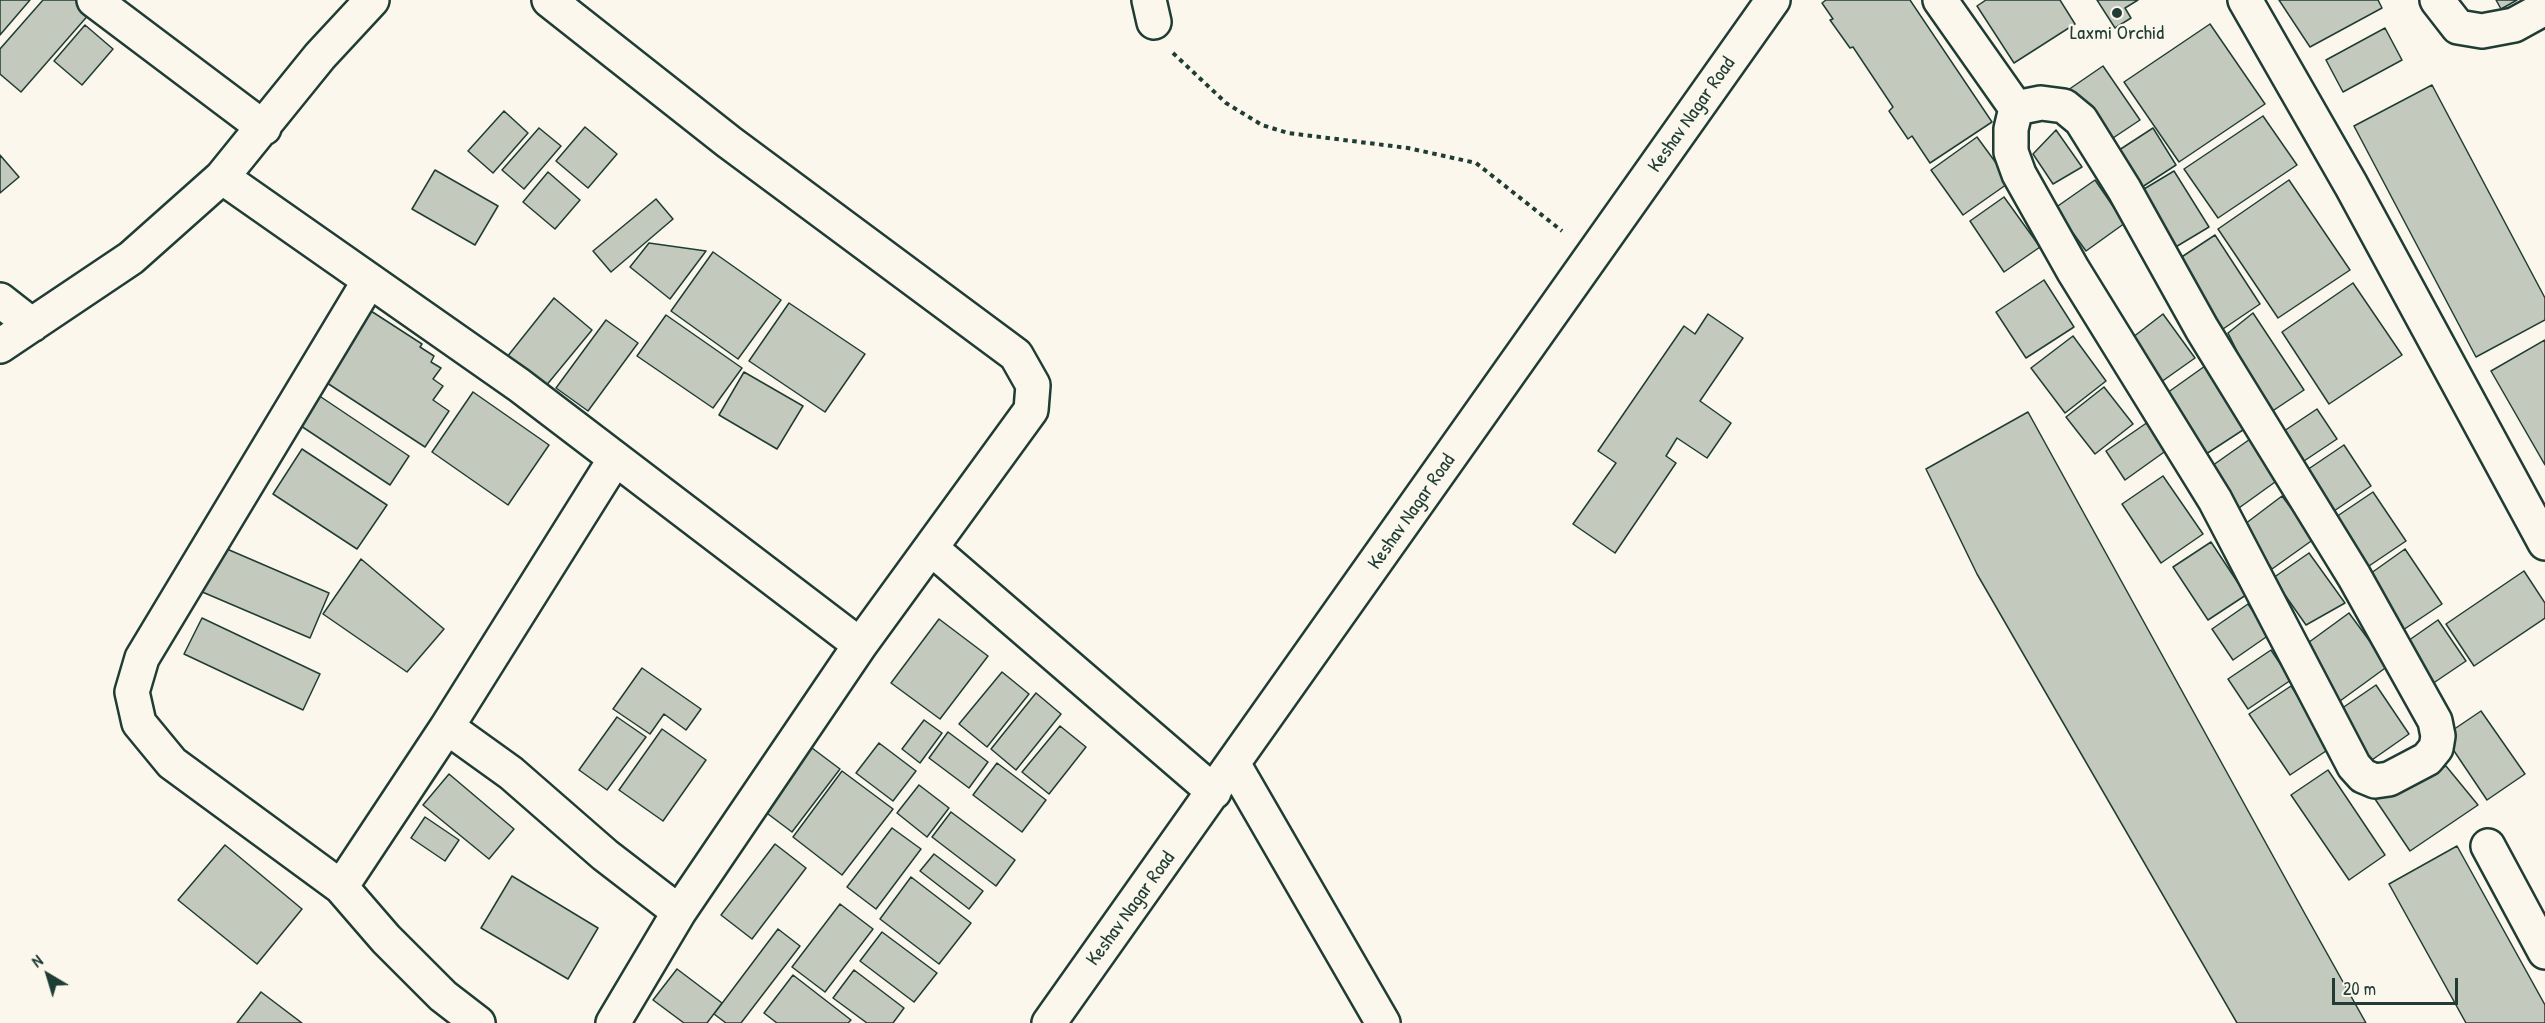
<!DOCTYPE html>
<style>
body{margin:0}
#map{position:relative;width:2545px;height:1023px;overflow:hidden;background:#fbf7ec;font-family:"Patrick Hand",sans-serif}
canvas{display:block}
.north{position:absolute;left:18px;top:945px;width:60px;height:60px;-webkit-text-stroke:4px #fbf7ec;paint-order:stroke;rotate:322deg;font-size:16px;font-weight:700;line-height:24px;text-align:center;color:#1f3d34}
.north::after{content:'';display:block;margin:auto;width:21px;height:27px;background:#1f3d34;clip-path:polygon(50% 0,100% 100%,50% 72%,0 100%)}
.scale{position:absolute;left:2332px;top:978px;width:126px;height:27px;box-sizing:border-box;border:3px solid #1f3d34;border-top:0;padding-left:8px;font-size:18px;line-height:21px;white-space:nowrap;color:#1f3d34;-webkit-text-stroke:4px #fbf7ec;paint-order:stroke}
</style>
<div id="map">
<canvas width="2545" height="1023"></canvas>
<div class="north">N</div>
<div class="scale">20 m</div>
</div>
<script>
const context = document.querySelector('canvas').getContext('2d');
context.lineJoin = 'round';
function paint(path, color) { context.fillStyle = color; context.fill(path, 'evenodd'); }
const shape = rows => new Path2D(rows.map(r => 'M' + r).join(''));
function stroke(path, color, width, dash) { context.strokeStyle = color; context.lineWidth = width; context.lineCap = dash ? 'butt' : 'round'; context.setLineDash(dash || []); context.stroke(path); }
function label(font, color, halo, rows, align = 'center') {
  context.font = font + ' "Patrick Hand",sans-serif'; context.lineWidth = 4.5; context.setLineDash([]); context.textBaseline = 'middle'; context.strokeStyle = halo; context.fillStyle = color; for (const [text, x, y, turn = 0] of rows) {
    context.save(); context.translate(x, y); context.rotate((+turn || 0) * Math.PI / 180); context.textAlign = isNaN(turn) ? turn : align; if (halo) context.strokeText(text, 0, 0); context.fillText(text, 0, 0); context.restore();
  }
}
const building = shape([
 [0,0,30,0,0,35,0,0],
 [43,0,77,0,91,12,21,92,0,74,0,49,43,0],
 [1826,0,1910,0,1992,122,1930,163,1912,136,1908,139,1889,111,1893,107,1853,47,1850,48,1830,20,1833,19,1822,3,1826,0],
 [1986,0,2060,0,2075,24,2014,63,1977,6,1986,0],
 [2097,0,2138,0,2125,8,2131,18,2115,28,2097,0],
 [2279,0,2378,0,2382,8,2310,47,2279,0],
 [2496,0,2517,0,2501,9,2496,0],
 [2210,24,2265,104,2179,162,2124,82,2210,24],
 [85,25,113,49,82,85,54,61,85,25],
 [2385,28,2402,60,2343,92,2326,60,2385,28],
 [2103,66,2140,120,2104,144,2068,90,2103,66],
 [2432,85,2545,298,2545,320,2476,357,2354,126,2432,85],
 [504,111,528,133,493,173,468,151,504,111],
 [2263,116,2297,165,2218,218,2184,169,2263,116],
 [585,127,617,154,588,188,556,161,585,127],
 [539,128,561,146,524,189,502,170,539,128],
 [2153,128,2176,165,2136,191,2113,154,2153,128],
 [2056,130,2082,167,2053,184,2033,154,2056,130],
 [1977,137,2010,182,1963,215,1931,170,1977,137],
 [0,155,19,177,0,193,0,155],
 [435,170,498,206,475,245,412,209,435,170],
 [2174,171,2209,227,2169,251,2134,195,2174,171],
 [548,172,580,200,555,229,523,202,548,172],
 [2095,180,2117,212,2125,207,2132,218,2086,251,2055,208,2095,180],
 [2289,180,2350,270,2278,318,2218,229,2289,180],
 [2004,197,2040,247,2004,272,1970,221,2004,197],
 [656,199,673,219,611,272,593,251,656,199],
 [2215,235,2260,304,2220,331,2174,262,2215,235],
 [649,243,706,251,670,299,630,267,649,243],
 [713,252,781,300,738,359,671,311,713,252],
 [2044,280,2074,327,2026,358,1996,312,2044,280],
 [2353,283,2402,355,2329,404,2282,332,2353,283],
 [554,298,592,330,545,387,507,357,554,298],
 [789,303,865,354,825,412,749,361,789,303],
 [371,311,422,344,420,347,434,356,431,362,441,368,433,379,443,386,433,400,449,411,425,447,324,381,371,311],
 [2253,313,2304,390,2268,414,2228,333,2253,313],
 [1708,314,1743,338,1700,401,1731,423,1707,458,1677,438,1666,456,1676,463,1615,553,1573,524,1616,463,1598,451,1684,326,1695,334,1708,314],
 [2163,314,2195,358,2154,387,2124,344,2163,314],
 [666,315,742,368,713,408,637,356,666,315],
 [606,320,638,343,588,411,556,388,606,320],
 [2073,336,2106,381,2065,413,2031,368,2073,336],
 [2545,340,2545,465,2491,371,2545,340],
 [2205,366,2246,428,2200,458,2160,398,2205,366],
 [744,372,803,406,777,449,719,415,744,372],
 [2104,387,2133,424,2095,454,2066,417,2104,387],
 [473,392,549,445,508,505,432,452,473,392],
 [318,395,409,456,390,485,298,424,318,395],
 [2317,409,2337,439,2298,465,2278,435,2317,409],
 [2028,412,2305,914,2366,1023,2237,1023,1977,574,1926,469,2028,412],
 [2148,422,2167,450,2125,480,2106,451,2148,422],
 [2253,437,2282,477,2232,513,2209,468,2253,437],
 [2344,445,2371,486,2331,513,2304,472,2344,445],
 [302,449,387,505,357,549,273,494,302,449],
 [2163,476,2203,534,2161,563,2122,504,2163,476],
 [2373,492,2406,541,2363,570,2330,521,2373,492],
 [2282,496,2314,539,2272,569,2241,527,2282,496],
 [2211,542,2246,595,2208,620,2173,567,2211,542],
 [220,546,329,593,310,638,200,591,220,546],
 [2405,549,2442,604,2403,630,2367,576,2405,549],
 [2309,553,2345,603,2306,625,2273,578,2309,553],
 [361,559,444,629,407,672,323,614,361,559],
 [2524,571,2545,603,2545,618,2474,666,2446,624,2524,571],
 [2248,604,2269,635,2233,660,2212,629,2248,604],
 [2349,613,2388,666,2340,701,2301,648,2349,613],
 [202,618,320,674,303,710,184,654,202,618],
 [939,619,988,656,940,719,891,683,939,619],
 [2438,620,2466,661,2432,684,2405,643,2438,620],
 [2271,650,2291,680,2248,709,2228,679,2271,650],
 [642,668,701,709,686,730,664,714,650,734,613,709,642,668],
 [1002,672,1029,694,987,747,959,724,1002,672],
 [2376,685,2409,734,2369,762,2335,713,2376,685],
 [2291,686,2332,747,2290,775,2249,714,2291,686],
 [1036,693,1061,714,1016,770,991,749,1036,693],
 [2481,711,2525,774,2487,800,2444,736,2481,711],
 [617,717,646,737,607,790,579,770,617,717],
 [924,720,942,733,920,763,902,749,924,720],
 [1060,726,1086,747,1049,794,1022,772,1060,726],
 [662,729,706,760,663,821,619,790,662,729],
 [948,732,988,762,969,788,929,758,948,732],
 [804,742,840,769,792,832,756,805,804,742],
 [879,743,916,771,893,801,856,773,879,743],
 [997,763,1046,800,1022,832,973,795,997,763],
 [2446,766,2478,805,2410,851,2375,799,2446,766],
 [2328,770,2385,855,2349,880,2291,795,2328,770],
 [842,771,893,809,842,875,793,837,842,771],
 [449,774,514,829,489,859,423,805,449,774],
 [919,785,949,808,927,837,897,813,919,785],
 [951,812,1015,860,996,886,932,837,951,812],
 [425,817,459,840,445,861,411,838,425,817],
 [892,828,921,849,876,909,847,887,892,828],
 [775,844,806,868,752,939,721,915,775,844],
 [225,845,302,909,257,964,178,900,225,845],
 [2457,846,2545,1005,2545,1023,2466,1023,2389,884,2457,846],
 [934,854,983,891,969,909,920,871,934,854],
 [512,876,598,928,568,979,481,928,512,876],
 [911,877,971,923,939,964,880,919,911,877],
 [840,904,873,929,825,992,792,967,840,904],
 [778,929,800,946,741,1023,726,1023,714,1014,778,929],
 [882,932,937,973,914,1002,860,961,882,932],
 [677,969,722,1003,707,1023,684,1023,653,1000,677,969],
 [854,970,904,1008,893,1023,867,1023,833,998,854,970],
 [793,975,851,1020,848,1023,777,1023,764,1013,793,975],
 [261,992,302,1023,237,1023,261,992]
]);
const path = shape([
 [1173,53,1226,103,1262,125,1288,133,1408,148,1476,163,1562,231]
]);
const minor = shape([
 [94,0,264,128],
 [549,0,729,142,1016,355,1033,385,1031,410,860,645,679,912,613,1023],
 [1149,0,1154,22],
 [1940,0,2016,108,2011,129,2011,152,2019,174,2073,270,2215,500,2354,766,2363,776,2375,781,2389,779,2427,759,2436,748,2438,736,2435,721,2354,576,2202,329,2124,189,2081,120,2064,106,2041,103,2016,108],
 [2245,0,2351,185,2545,543],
 [2437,0,2458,27,2482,31,2514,25,2545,8],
 [222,177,519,385,860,645],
 [369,281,142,658,132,692,139,723,172,763,341,887,386,939,443,996,478,1023],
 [0,300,32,325],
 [0,346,131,258,222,177,320,56,372,0],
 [932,549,1214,792],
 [447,727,511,773,605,855,679,912],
 [1234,765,1383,1023],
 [2488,846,2545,952],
 [341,887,447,727,615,459],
 [1049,1023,1773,0]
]);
const markers = [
 [2117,13,6,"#1f3d34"]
];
const poiNames = [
 ["Laxmi Orchid",2117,34]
];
const streetNames = [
 ["Keshav Nagar Road",1692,115,-55],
 ["Keshav Nagar Road",1412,512,-55],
 ["Keshav Nagar Road",1131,909,-54]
];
paint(building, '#c4c9be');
stroke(building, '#1f3d34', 1.5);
stroke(minor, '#1f3d34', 38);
stroke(path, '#1f3d34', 4, [4.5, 4.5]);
stroke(minor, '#fbf7ec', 33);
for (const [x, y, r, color] of markers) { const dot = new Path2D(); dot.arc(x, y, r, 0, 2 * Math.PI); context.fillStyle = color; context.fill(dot); stroke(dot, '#fbf7ec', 2); }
label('20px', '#1f3d34', '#fbf7ec', poiNames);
label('20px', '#1f3d34', '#fbf7ec', streetNames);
</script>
